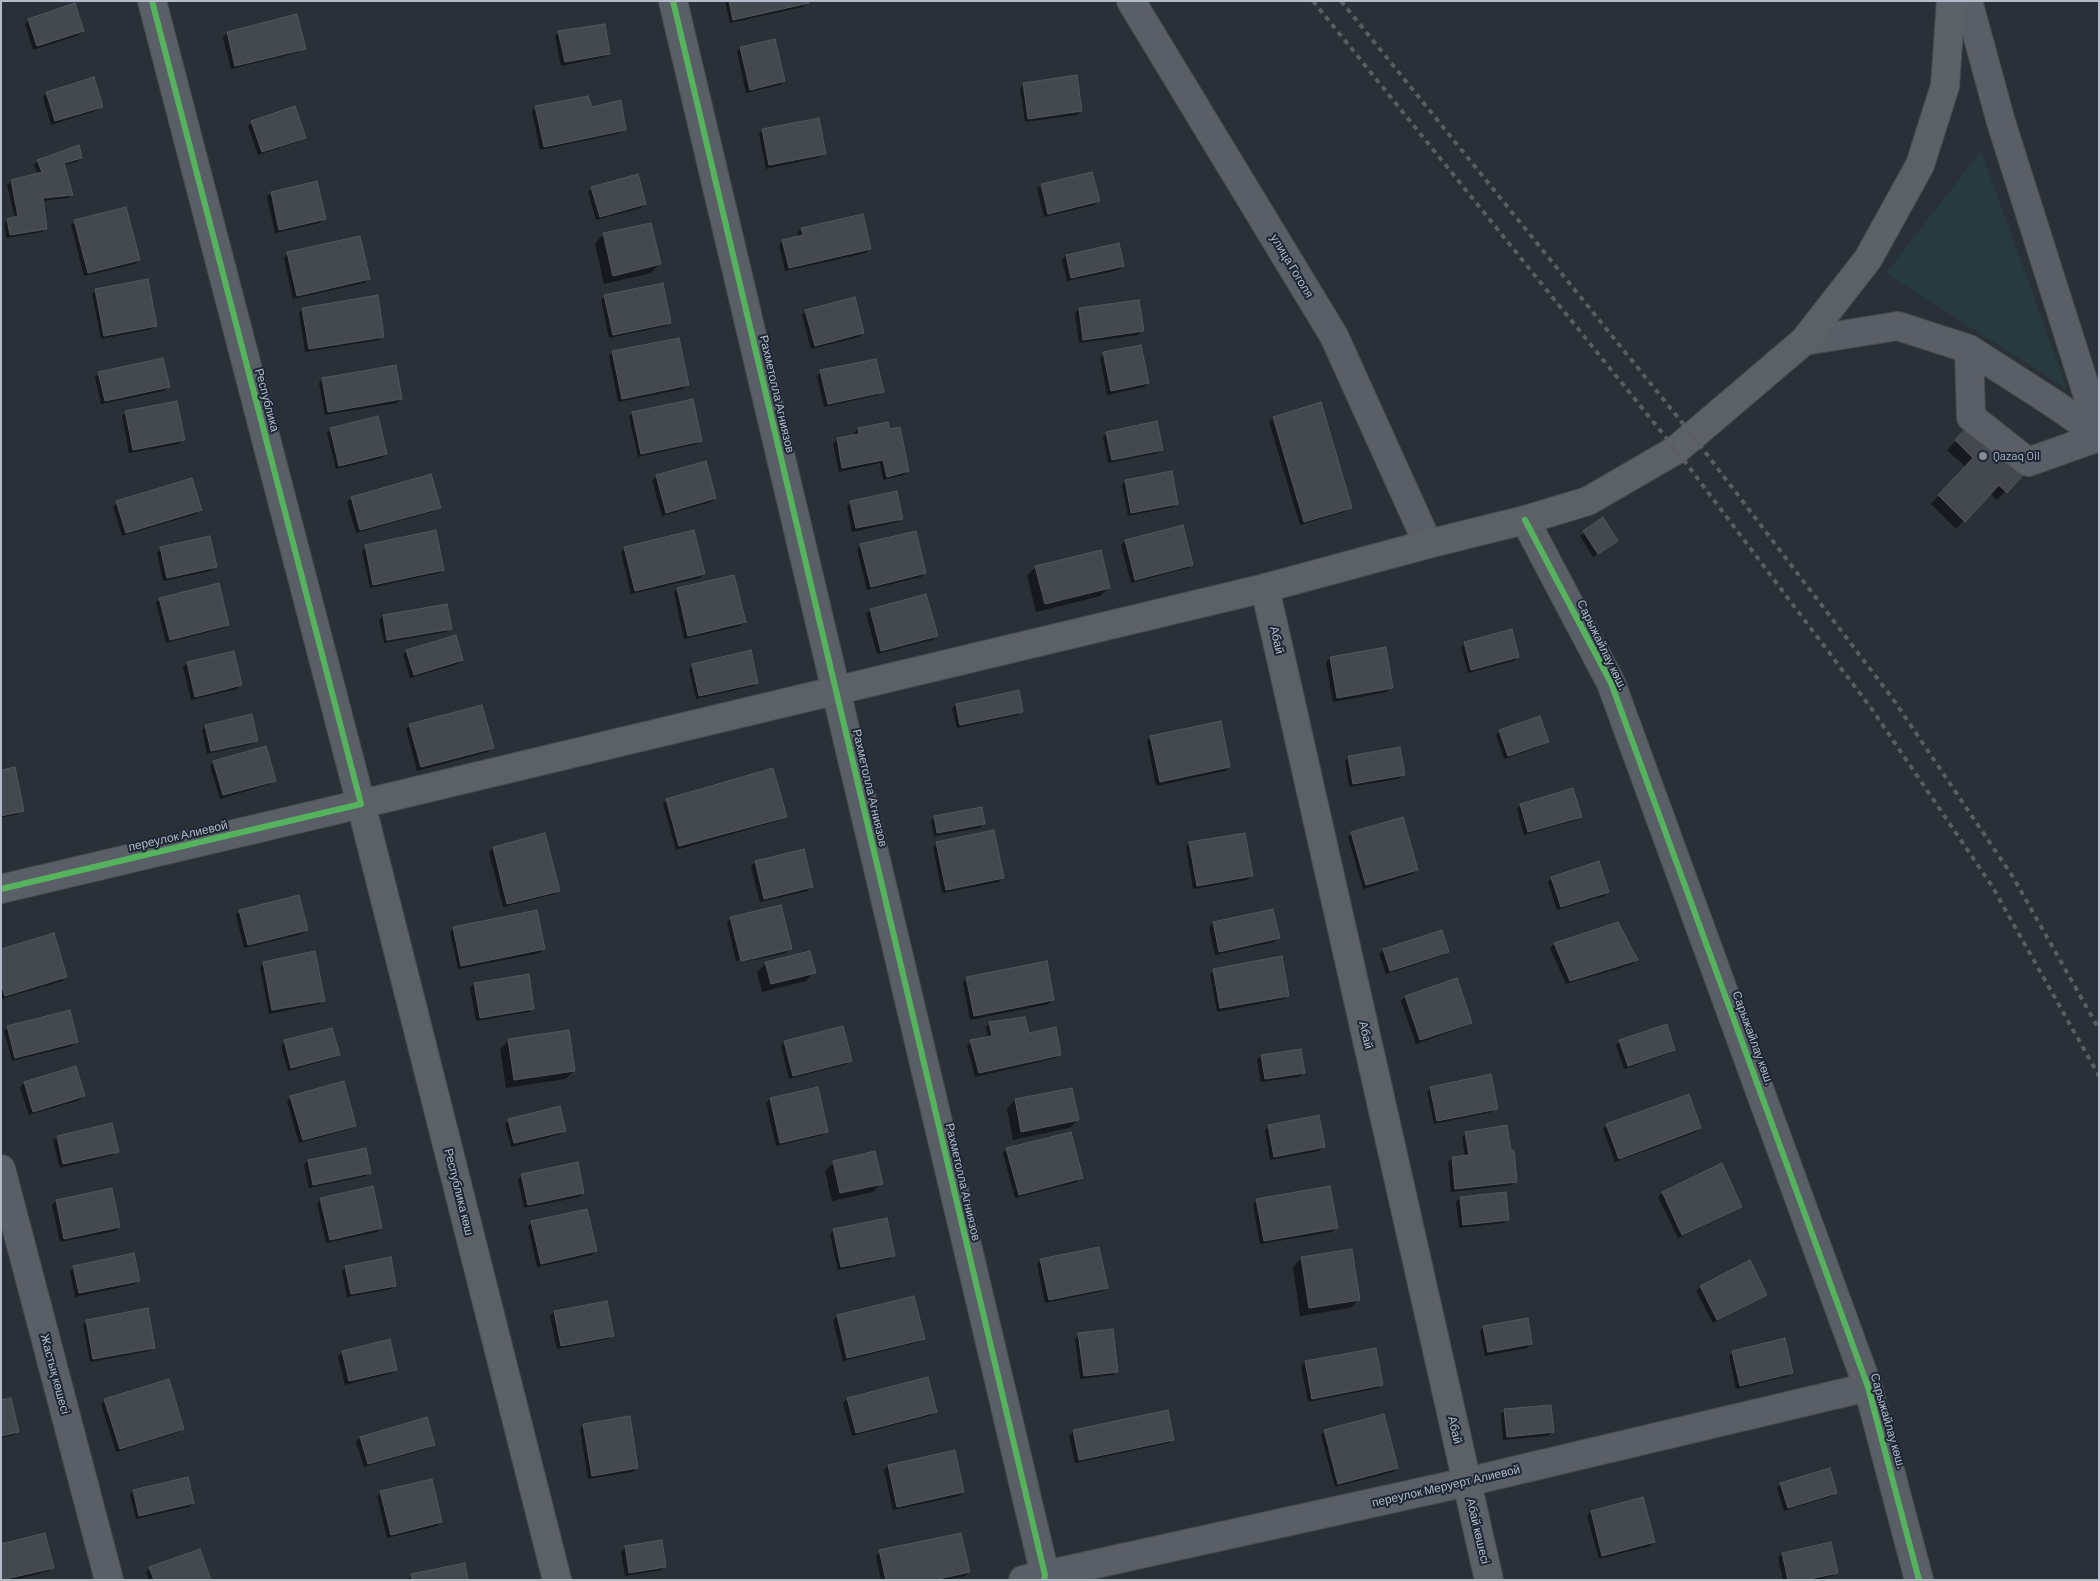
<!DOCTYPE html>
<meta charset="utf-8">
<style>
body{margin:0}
#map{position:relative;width:2100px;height:1581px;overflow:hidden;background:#2a3038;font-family:Barlow,sans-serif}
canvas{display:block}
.frame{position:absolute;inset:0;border:2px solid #b4bcc9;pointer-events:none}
</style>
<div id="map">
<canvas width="2100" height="1581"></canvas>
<div class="frame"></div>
</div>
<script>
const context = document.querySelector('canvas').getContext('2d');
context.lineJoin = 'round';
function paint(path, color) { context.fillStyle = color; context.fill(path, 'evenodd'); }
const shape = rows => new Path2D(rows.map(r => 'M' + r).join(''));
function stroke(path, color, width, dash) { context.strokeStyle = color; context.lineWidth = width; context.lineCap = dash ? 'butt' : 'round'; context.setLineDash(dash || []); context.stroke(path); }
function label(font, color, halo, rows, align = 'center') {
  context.font = font + ' Barlow,sans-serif'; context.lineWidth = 4; context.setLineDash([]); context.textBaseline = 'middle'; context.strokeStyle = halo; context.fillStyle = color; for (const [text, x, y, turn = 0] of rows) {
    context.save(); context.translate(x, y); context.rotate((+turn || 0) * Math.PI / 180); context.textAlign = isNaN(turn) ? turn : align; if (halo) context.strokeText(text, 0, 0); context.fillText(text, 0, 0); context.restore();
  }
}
const green = shape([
 [1981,151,2067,389,1886,273]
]);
const shadow = shape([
 [725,1,807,1,807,3,803,7,730,23],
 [29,20,83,31,79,35,33,50,25,24],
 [559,32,609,53,605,57,561,66,555,36],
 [227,33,304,48,300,52,231,69,223,37],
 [740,48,784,81,780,85,746,93,737,52],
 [1024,84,1081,111,1077,115,1025,122,1020,88],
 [46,93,101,106,98,110,51,125,43,97],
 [536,107,591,108,625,129,621,133,540,150,532,111],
 [252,122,304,137,300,141,258,155,248,126],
 [763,130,825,154,821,157,766,169,759,134],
 [81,158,77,162,63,165,71,195,68,198,42,201,46,228,42,232,6,238,4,224,8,220,15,218,7,185,11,181,38,174,34,165,38,161],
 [1091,173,1098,201,1094,205,1044,217,1037,189,1041,185],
 [592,188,645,204,641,208,596,220,588,192],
 [271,193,324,219,320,223,275,233,267,197],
 [862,215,870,249,866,253,785,271,779,245,783,241,799,237,797,233,801,229],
 [75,222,139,260,135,264,84,276,71,225],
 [604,234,659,264,651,273,604,284,595,243],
 [288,254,368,279,364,283,293,299,284,258],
 [1066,256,1122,266,1119,270,1067,281,1062,260],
 [96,290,156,325,152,329,101,339,92,294],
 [605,296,670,322,666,326,609,338,601,300],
 [303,309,383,336,379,340,305,352,299,313],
 [1079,309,1142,331,1138,335,1079,343,1075,313],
 [806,311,863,333,859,337,811,349,802,315],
 [613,352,687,385,683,389,618,402,609,356],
 [1104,354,1148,383,1144,387,1107,395,1100,358],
 [821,372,882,391,878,395,824,407,817,376],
 [99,373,168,387,164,391,101,404,95,377],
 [323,379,401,399,397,403,325,415,319,383],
 [126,412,183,440,179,444,129,453,122,416],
 [633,413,701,440,697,444,638,457,629,417],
 [1273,418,1351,507,1347,511,1300,525,1269,422],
 [1970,426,2022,474,1997,500,1990,493,1956,529,1931,504,1966,467,1947,450],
 [331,429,386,454,382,458,336,469,327,433],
 [858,429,908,471,904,475,883,480,880,463,839,472,833,444,837,440,855,436,854,433],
 [1107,433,1162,449,1158,453,1108,463,1103,437],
 [705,463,715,498,711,502,662,516,652,480,656,477],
 [1126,481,1177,503,1173,507,1128,516,1122,485],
 [351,498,439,507,435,511,356,533,347,502],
 [851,502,902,518,898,522,852,532,847,506],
 [117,503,200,510,196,514,122,536,113,506],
 [1602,519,1612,544,1593,557,1580,536],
 [1125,541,1192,564,1188,568,1131,583,1121,545],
 [861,545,925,573,921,577,867,590,857,549],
 [366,547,443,569,439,573,370,588,362,551],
 [625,548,704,574,700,578,631,594,621,552],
 [161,549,215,567,211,571,163,581,157,553],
 [1036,567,1109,588,1100,596,1036,612,1027,575],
 [677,589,744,622,740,626,684,639,674,593],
 [160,599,228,625,224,628,166,643,156,603],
 [870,610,936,636,932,640,877,654,866,614],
 [383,616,450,628,446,632,384,643,379,620],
 [1465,643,1518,657,1514,661,1468,673,1461,647],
 [1385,649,1391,688,1387,692,1333,702,1326,662,1330,658],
 [407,651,462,660,458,664,410,678,403,655],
 [187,663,241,685,237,689,191,700,183,667],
 [693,665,757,682,753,686,696,699,689,669],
 [956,705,1022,711,1018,715,957,728,952,709],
 [410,725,492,748,488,752,417,771,406,729],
 [206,726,256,740,252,744,207,754,202,730],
 [1500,731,1548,742,1544,745,1504,759,1496,735],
 [1151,737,1229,767,1225,771,1156,786,1147,741],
 [1349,757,1403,775,1399,779,1349,787,1345,761],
 [214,762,274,780,270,784,220,799,210,766],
 [1,771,22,810,18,814,1,818],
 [667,800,785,816,781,820,676,850,663,804],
 [1521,805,1580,816,1576,820,1524,835,1517,809],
 [935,817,984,824,980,828,934,836,931,821],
 [1352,833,1417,870,1413,874,1363,889,1348,837],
 [937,843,1002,878,999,882,942,893,933,847],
 [1190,843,1251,876,1247,880,1193,889,1186,847],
 [493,848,559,890,555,894,503,907,489,852],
 [755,862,812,887,808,891,760,902,751,866],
 [1552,878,1607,892,1604,896,1557,910,1548,882],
 [240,911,306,930,302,934,244,948,236,915],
 [731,918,790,949,786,953,737,964,787,951,787,949,736,961,727,922],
 [1213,923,1278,938,1274,942,1215,955,1209,927],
 [1618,923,1636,960,1633,964,1566,984,1550,948,1554,944],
 [454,928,543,949,540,953,458,969,450,932],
 [1383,950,1447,952,1444,955,1386,974,1379,954],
 [1,951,66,977,62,981,1,999],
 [264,963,323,1000,319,1004,269,1014,260,967],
 [766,963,814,972,806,981,762,992,757,972],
 [1214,971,1288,995,1284,999,1217,1012,1210,974],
 [967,978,1053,1000,1049,1004,970,1020,963,982],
 [1456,980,1470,1022,1466,1026,1416,1044,1401,1001,1405,997],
 [474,984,533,1008,529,1012,476,1021,470,988],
 [990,1023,1028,1034,1060,1054,1056,1058,975,1077,967,1046,971,1042,988,1038,986,1027],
 [8,1027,76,1042,72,1046,12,1061,4,1031],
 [509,1040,574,1071,565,1079,506,1088,500,1049],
 [1620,1041,1674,1049,1670,1053,1624,1069,1616,1045],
 [285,1042,338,1055,334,1058,288,1071,281,1046],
 [785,1042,851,1060,847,1064,789,1079,781,1046],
 [1261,1056,1303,1073,1299,1077,1261,1082,1257,1060],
 [75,1067,84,1096,80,1100,29,1115,20,1087,24,1083],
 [817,1088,827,1131,823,1135,776,1146,766,1103,770,1099],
 [1431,1088,1496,1108,1492,1112,1434,1124,1427,1092],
 [291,1097,354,1125,350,1129,299,1143,287,1101],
 [1015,1100,1078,1120,1069,1128,1013,1140,1007,1109],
 [509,1120,565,1130,561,1134,511,1147,505,1124],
 [1607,1125,1700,1128,1696,1132,1615,1162,1603,1129],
 [1269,1126,1323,1147,1319,1151,1270,1160,1265,1130],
 [1466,1133,1516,1181,1512,1185,1451,1192,1448,1162,1452,1158,1465,1156,1462,1137],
 [57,1137,117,1152,113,1155,60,1168,53,1141],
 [1007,1149,1081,1178,1077,1182,1015,1198,1003,1153],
 [308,1161,370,1172,366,1176,309,1188,304,1165],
 [834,1162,881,1183,873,1192,832,1201,825,1171],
 [522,1175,583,1193,579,1197,524,1208,518,1179],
 [1505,1193,1508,1219,1504,1223,1459,1228,1456,1202,1460,1198],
 [1662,1193,1741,1206,1737,1210,1678,1238,1658,1197],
 [321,1199,381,1228,377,1232,326,1243,317,1203],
 [1257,1200,1336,1228,1332,1232,1260,1244,1253,1204],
 [56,1201,119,1227,115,1231,60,1242,52,1205],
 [532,1222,595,1251,592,1255,537,1267,528,1226],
 [834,1230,894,1256,890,1259,838,1270,830,1234],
 [1301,1258,1359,1299,1350,1308,1300,1316,1293,1267],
 [1041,1260,1107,1287,1103,1291,1045,1303,1037,1264],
 [74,1267,139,1280,135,1284,75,1297,70,1271],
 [346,1267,395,1285,391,1289,347,1297,342,1271],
 [1700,1287,1765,1294,1761,1298,1713,1323,1696,1291],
 [913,1297,923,1338,919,1342,843,1361,833,1320,837,1316],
 [554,1312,612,1335,608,1339,557,1349,550,1316],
 [87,1321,154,1347,150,1351,90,1362,83,1325],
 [1484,1327,1531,1344,1527,1348,1485,1356,1480,1331],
 [1079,1335,1117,1371,1113,1375,1080,1379,1075,1339],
 [342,1352,396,1369,392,1373,345,1385,338,1356],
 [1733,1352,1792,1372,1788,1376,1736,1389,1729,1356],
 [1305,1362,1382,1384,1378,1388,1308,1402,1301,1366],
 [847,1399,936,1411,932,1415,852,1436,843,1403],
 [105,1400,183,1428,179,1432,116,1452,101,1404],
 [1,1401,18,1431,14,1435,1,1438],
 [1505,1410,1552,1432,1548,1436,1503,1440,1501,1414],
 [584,1425,637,1468,633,1472,588,1479,580,1429],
 [1324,1431,1397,1468,1393,1472,1335,1487,1321,1435],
 [1073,1432,1173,1439,1169,1443,1075,1463,1069,1436],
 [360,1438,433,1444,429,1448,364,1467,356,1442],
 [888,1466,963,1492,959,1496,893,1510,884,1470],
 [1781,1484,1836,1492,1832,1496,1784,1511,1777,1488],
 [134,1491,193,1503,189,1507,136,1519,130,1495],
 [381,1492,441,1522,437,1526,387,1538,377,1496],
 [1642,1499,1654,1542,1650,1546,1599,1559,1587,1516,1591,1512],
 [661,1542,665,1566,661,1570,625,1576,621,1552,625,1548],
 [880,1552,969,1572,965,1576,945,1580,881,1580,876,1556],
 [1782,1554,1836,1572,1832,1576,1816,1580,1783,1580,1778,1558],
 [53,1567,49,1571,15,1580,1,1580],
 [150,1568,209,1580,149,1580,146,1572],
 [411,1575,467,1580,408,1580]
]);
const building = shape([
 [729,1,808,1,809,3,733,20,729,1],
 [75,3,84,31,37,46,28,19,75,3],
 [297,14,306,49,235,66,227,32,297,14],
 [605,24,610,54,565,62,558,31,605,24],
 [775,39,785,81,750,90,740,47,775,39],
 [1077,75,1082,111,1028,119,1023,83,1077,75],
 [94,77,103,107,55,121,46,92,94,77],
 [588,96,592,107,621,100,626,130,544,147,535,106,588,96],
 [295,106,306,138,262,152,251,121,295,106],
 [819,118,826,154,769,165,762,129,819,118],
 [79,145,82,158,64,163,73,195,43,198,47,229,10,235,7,219,18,216,11,180,42,172,37,160,79,145],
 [1092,172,1100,201,1048,214,1041,184,1092,172],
 [638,174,646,204,600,217,591,187,638,174],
 [317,181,326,219,279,230,271,192,317,181],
 [126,207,140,260,88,273,74,220,126,207],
 [863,214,871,249,789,268,782,240,803,235,801,228,863,214],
 [651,223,661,264,613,276,603,233,651,223],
 [360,236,370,279,297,296,287,252,360,236],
 [1119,243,1124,266,1071,278,1066,255,1119,243],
 [148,279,157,326,104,336,95,289,148,279],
 [663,283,671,323,613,335,604,295,663,283],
 [378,295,384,337,309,349,302,308,378,295],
 [855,297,864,333,815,346,805,310,855,297],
 [1139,300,1144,331,1083,340,1079,308,1139,300],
 [679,338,689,385,622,399,612,351,679,338],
 [1141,345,1149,383,1111,391,1103,352,1141,345],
 [163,358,170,387,105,401,98,372,163,358],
 [876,359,884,392,828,404,820,370,876,359],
 [396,365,402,399,328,412,322,378,396,365],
 [693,399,702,441,641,454,632,412,693,399],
 [177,401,185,440,133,450,125,411,177,401],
 [1321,402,1352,508,1304,522,1273,417,1321,402],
 [378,416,387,454,339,466,330,428,378,416],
 [1157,421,1163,450,1112,460,1106,432,1157,421],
 [888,422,890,429,900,427,909,471,887,477,883,460,842,468,837,438,859,434,858,428,888,422],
 [1970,424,2024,474,2007,493,1999,485,1965,522,1938,495,1973,458,1955,440,1970,424],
 [706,461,716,498,666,513,656,475,706,461],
 [1172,471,1178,504,1131,513,1125,480,1172,471],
 [431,474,441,508,360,530,351,497,431,474],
 [192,478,202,510,126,533,116,501,192,478],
 [897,491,903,519,856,528,850,501,897,491],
 [1603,517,1618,541,1598,554,1583,531,1603,517],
 [1183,525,1193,565,1135,580,1125,540,1183,525],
 [436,530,444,570,373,585,365,545,436,530],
 [694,530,705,574,635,591,624,547,694,530],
 [916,531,926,573,871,587,860,544,916,531],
 [210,536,217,567,167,578,160,547,210,536],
 [1101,550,1110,588,1045,604,1035,566,1101,550],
 [734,575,746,622,688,636,677,588,734,575],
 [219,583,229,625,170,640,159,598,219,583],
 [926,594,938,636,881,651,870,609,926,594],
 [447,604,452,629,387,640,383,615,447,604],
 [1512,629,1519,657,1471,670,1464,642,1512,629],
 [456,635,463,660,414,675,406,650,456,635],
 [1386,647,1393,688,1337,698,1330,657,1386,647],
 [751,650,758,683,699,696,692,664,751,650],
 [234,651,242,685,195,697,187,662,234,651],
 [1019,690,1023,712,960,725,956,704,1019,690],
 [482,705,494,748,421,767,409,724,482,705],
 [252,714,258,741,211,751,205,725,252,714],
 [1540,716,1549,742,1508,756,1499,730,1540,716],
 [1221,721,1230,767,1160,782,1150,736,1221,721],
 [266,746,276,781,223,795,213,761,266,746],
 [1400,747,1405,775,1353,784,1348,756,1400,747],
 [15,767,24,811,1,816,1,770,15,767],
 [773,768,787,817,679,846,666,799,773,768],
 [1573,788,1582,817,1528,832,1520,804,1573,788],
 [982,807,985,824,937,833,934,816,982,807],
 [1403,817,1418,870,1366,885,1351,832,1403,817],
 [994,830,1004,878,946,890,936,842,994,830],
 [545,833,560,891,507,904,493,847,545,833],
 [1245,833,1253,876,1197,886,1189,842,1245,833],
 [804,849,813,887,764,899,755,861,804,849],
 [1599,861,1609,892,1561,907,1551,877,1599,861],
 [299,895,308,930,248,945,239,910,299,895],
 [781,905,792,949,741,961,730,917,781,905],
 [1273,909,1280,938,1219,952,1213,922,1273,909],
 [537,910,545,949,461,966,453,927,537,910],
 [1618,922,1638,960,1570,981,1554,943,1618,922],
 [1442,930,1449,952,1390,971,1383,949,1442,930],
 [54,933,67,977,5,996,1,984,1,949,54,933],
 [315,951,325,1001,272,1010,263,962,315,951],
 [810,951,816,973,771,984,765,962,810,951],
 [1282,956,1289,996,1220,1008,1213,969,1282,956],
 [1047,961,1054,1000,974,1016,966,977,1047,961],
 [529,974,534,1009,480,1018,474,983,529,974],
 [1457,978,1472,1023,1420,1040,1405,996,1457,978],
 [70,1010,78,1042,15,1058,7,1026,70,1010],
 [1025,1017,1029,1033,1056,1027,1061,1055,979,1073,970,1040,992,1036,989,1022,1025,1017],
 [1667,1024,1675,1050,1628,1066,1619,1040,1667,1024],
 [843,1026,852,1061,793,1076,784,1041,843,1026],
 [332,1028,340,1055,291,1068,284,1040,332,1028],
 [569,1030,575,1071,514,1080,508,1039,569,1030],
 [1301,1049,1305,1073,1265,1079,1261,1055,1301,1049],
 [76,1066,85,1096,33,1112,24,1082,76,1066],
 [1491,1074,1498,1109,1437,1121,1430,1087,1491,1074],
 [344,1081,356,1126,303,1140,290,1096,344,1081],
 [818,1087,828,1132,780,1143,770,1098,818,1087],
 [1072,1088,1079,1120,1021,1132,1015,1099,1072,1088],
 [1689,1094,1701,1128,1619,1159,1606,1124,1689,1094],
 [560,1106,566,1131,514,1143,508,1119,560,1106],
 [1319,1115,1325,1147,1274,1157,1268,1125,1319,1115],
 [112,1123,119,1152,63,1164,57,1136,112,1123],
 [1507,1125,1511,1151,1514,1150,1517,1182,1455,1189,1452,1157,1469,1155,1465,1132,1507,1125],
 [1071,1132,1083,1178,1019,1195,1006,1148,1071,1132],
 [366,1148,371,1173,313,1185,308,1160,366,1148],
 [875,1151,883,1184,840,1193,833,1161,875,1151],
 [578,1162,584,1193,528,1205,521,1174,578,1162],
 [1722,1163,1742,1207,1682,1235,1662,1192,1722,1163],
 [373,1186,382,1228,330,1240,320,1198,373,1186],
 [1330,1186,1338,1228,1264,1241,1256,1199,1330,1186],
 [112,1188,120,1227,64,1239,56,1200,112,1188],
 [1506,1192,1509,1220,1463,1225,1460,1197,1506,1192],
 [587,1209,597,1251,541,1264,531,1221,587,1209],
 [887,1218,895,1256,841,1267,833,1229,887,1218],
 [1099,1247,1108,1288,1049,1300,1040,1259,1099,1247],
 [1352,1249,1360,1300,1309,1308,1301,1257,1352,1249],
 [134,1253,140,1281,79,1293,73,1266,134,1253],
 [391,1257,396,1286,351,1294,345,1266,391,1257],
 [1750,1260,1767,1295,1717,1320,1700,1286,1750,1260],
 [914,1296,925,1339,847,1358,837,1315,914,1296],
 [607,1301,614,1336,561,1346,554,1311,607,1301],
 [148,1308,155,1348,93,1359,86,1320,148,1308],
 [1528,1318,1532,1344,1488,1352,1483,1326,1528,1318],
 [1113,1329,1118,1372,1084,1376,1078,1333,1113,1329],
 [1785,1338,1793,1373,1740,1386,1732,1351,1785,1338],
 [390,1339,397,1370,349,1381,342,1351,390,1339],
 [1376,1348,1383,1385,1312,1399,1305,1361,1376,1348],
 [928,1377,937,1412,856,1433,847,1398,928,1377],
 [169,1379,184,1429,120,1449,104,1399,169,1379],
 [11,1398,19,1432,1,1436,1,1400,11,1398],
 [1551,1405,1554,1432,1507,1437,1504,1409,1551,1405],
 [1168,1410,1174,1440,1079,1460,1073,1430,1168,1410],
 [1384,1414,1398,1468,1338,1484,1324,1430,1384,1414],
 [630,1416,638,1468,592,1476,583,1424,630,1416],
 [427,1417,435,1445,368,1464,360,1437,427,1417],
 [955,1450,964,1492,897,1507,888,1465,955,1450],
 [1830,1468,1837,1493,1788,1508,1780,1483,1830,1468],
 [188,1477,194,1503,139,1516,133,1490,188,1477],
 [432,1479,442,1522,391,1535,380,1491,432,1479],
 [1643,1497,1655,1542,1602,1556,1591,1511,1643,1497],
 [45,1533,54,1568,1,1580,1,1544,45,1533],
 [961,1533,970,1572,934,1580,886,1580,879,1550,961,1533],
 [662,1540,666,1567,629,1573,625,1546,662,1540],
 [1831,1542,1838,1573,1805,1580,1788,1580,1782,1553,1831,1542],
 [200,1549,211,1580,154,1580,149,1567,200,1549],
 [465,1563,468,1580,412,1580,411,1574,465,1563]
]);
const minor = shape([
 [673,1,1045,1575,1044,1580],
 [1131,1,1334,336,1428,544],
 [1968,1,2001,122,2099,431],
 [1804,341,1898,326,1969,349,2053,403,2099,435],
 [1969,349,1971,417,2028,462,2099,437],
 [1525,520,1611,683,1868,1387,1919,1580],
 [1,889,361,804,152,1],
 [1,1169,109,1580],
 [1023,1580,1467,1482,1868,1387]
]);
const major = shape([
 [1265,588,1489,1580],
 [557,1580,361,804,1265,588,1428,544,1525,520,1588,501,1676,450,1804,341,1868,259,1920,165,1945,86,1951,1]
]);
const rail = shape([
 [1313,1,1676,450,1871,708,1992,886,2099,1076],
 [1341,1,1693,436,1893,699,2013,877,2099,1029]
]);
const cycleway = shape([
 [673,1,1045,1575,1044,1580],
 [1525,520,1611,683,1868,1387,1919,1580],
 [1,889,361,804,152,1]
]);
const markers = [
 [1983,456,5,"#848b96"]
];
const streetNames = [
 ["улица Гоголя",1292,266,59],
 ["Рахметолла Агниязов",777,394,77],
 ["Республика",267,400,75],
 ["Абай",1277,640,77],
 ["Сарыжайлау көш.",1602,645,64],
 ["Рахметолла Агниязов",870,788,77],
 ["переулок Алиевой",178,836,-13],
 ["Абай",1366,1035,77],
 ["Сарыжайлау көш.",1753,1038,70],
 ["Рахметолла Агниязов",963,1182,77],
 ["Республика көш",459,1192,76],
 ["Жастық көшесі",55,1374,75],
 ["Сарыжайлау көш.",1888,1421,74],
 ["Абай",1455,1430,77],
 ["переулок Меруерт Алиевой",1446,1486,-13],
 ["Абай көшесі",1478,1531,77]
];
const poiNames = [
 ["Qazaq Oil",1993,456]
];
paint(green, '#273a3e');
paint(shadow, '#0007');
paint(building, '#444950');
stroke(building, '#52575f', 1);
stroke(minor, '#484c53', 30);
stroke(major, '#484c55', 30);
stroke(minor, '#5a5e66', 28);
stroke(major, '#5c6168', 28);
stroke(rail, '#595d64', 4, [5, 5]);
stroke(cycleway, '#56b35d', 6);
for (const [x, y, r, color] of markers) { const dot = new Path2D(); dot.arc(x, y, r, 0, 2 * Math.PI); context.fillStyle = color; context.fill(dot); stroke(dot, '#1d2633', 2); }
label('12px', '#b4bcc9', '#1d2633', streetNames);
label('12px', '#b4bcc9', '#1d2633', poiNames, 'left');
</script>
